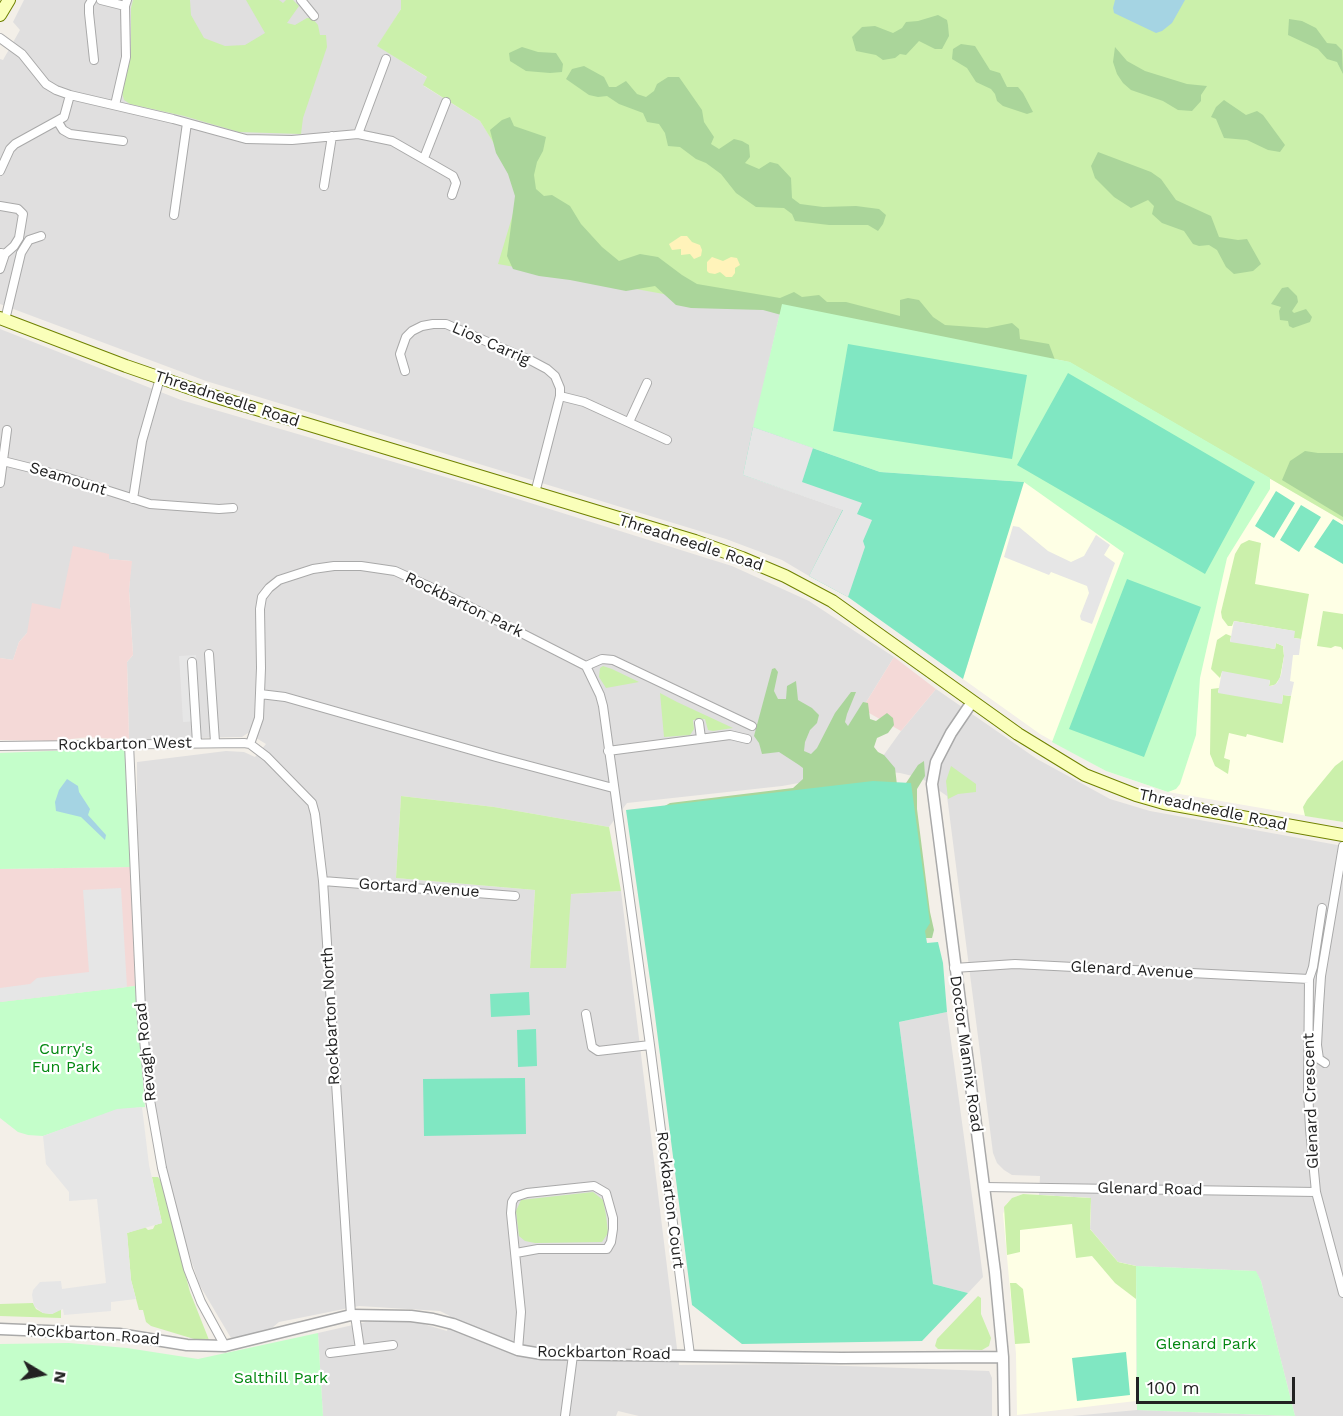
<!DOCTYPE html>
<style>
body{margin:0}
#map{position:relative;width:1343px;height:1416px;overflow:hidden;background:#f3efe8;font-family:"Work Sans",sans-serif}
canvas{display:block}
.north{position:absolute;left:12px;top:1344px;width:60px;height:60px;-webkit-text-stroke:4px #fff;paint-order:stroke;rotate:100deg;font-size:16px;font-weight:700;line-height:24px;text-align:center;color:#222}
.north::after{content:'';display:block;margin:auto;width:21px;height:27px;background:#222;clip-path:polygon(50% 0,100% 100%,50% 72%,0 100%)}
.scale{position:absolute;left:1136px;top:1377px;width:159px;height:27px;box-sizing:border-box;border:3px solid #222;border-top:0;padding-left:8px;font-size:18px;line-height:21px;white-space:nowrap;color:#222;-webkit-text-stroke:4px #fff;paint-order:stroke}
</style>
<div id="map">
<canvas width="1343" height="1416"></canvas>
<div class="north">N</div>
<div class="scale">100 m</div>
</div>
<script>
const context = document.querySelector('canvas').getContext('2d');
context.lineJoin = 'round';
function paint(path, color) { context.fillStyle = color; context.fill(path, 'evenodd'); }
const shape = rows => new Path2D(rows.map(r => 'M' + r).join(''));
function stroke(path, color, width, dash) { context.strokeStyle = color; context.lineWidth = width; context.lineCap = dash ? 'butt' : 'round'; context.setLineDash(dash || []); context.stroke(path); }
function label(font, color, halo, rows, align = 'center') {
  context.font = font + ' "Work Sans",sans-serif'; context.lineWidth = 4.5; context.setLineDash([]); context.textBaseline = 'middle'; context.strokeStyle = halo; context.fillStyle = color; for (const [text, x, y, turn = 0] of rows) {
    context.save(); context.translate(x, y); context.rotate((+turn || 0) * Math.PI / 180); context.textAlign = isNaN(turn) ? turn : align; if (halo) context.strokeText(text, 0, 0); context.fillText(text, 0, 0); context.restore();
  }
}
const residential = shape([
 [24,0,401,0,402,2,401,9,378,46,428,78,424,86,480,121,503,157,782,304,743,475,844,510,809,576,782,560,726,539,206,381,0,304,0,59,3,60,20,30,13,22],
 [0,329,181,400,476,486,732,566,809,601,894,657,822,774,827,778,782,786,627,803,609,827,494,807,401,796,396,878,535,890,530,968,571,894,621,891,679,1365,789,1364,989,1371,992,1378,992,1416,639,1416,618,1411,616,1416,323,1416,318,1333,366,1322,399,1321,417,1322,447,1331,450,1316,440,1311,359,1306,279,1322,266,1333,231,1338,199,1284,183,1235,165,1168,155,1105,146,1046,137,809,137,762,226,751,244,752,255,757,266,744,248,733,242,737,233,737,129,740,127,662,133,655,129,590,131,561,108,559,109,554,60,610,27,633,19,642,13,660,0,658],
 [936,689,1037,759,1110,799,1150,811,1343,846,1343,1416,1295,1416,1261,1281,1255,1271,1136,1266,1118,1262,1090,1229,1091,1198,1039,1195,1040,1176,1012,1175,1004,1170,997,1163,993,1153,947,796,921,778,900,773,873,770,901,731],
 [947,1012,983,1277,968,1293,933,1284,899,1022],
 [1137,1410,1291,1416,1072,1416]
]);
const commercial = shape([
 [73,546,109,554,109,559,132,561,129,590,133,655,127,662,129,740,89,737,53,741,0,740,0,658,13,660,19,642,27,633,32,603,60,609],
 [894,657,936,689,901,731,862,709],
 [131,867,135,986,0,1002,0,869]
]);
const education = shape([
 [1070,362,1343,521,1343,822,1168,792,1106,771,1040,734,963,679,1023,482,880,472,753,427],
 [1023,1194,1091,1198,1090,1229,1118,1262,1136,1266,1136,1401,1017,1415,1016,1354,1003,1214,1007,1203,1015,1197]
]);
const grass = shape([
 [133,0,190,0,191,15,204,38,225,46,245,45,265,33,246,0,279,0,283,3,286,0,293,0,299,6,287,23,295,25,307,18,312,18,318,25,320,35,326,35,327,47,303,118,301,134,239,132,184,116,130,104,124,100,122,93,131,53,131,8],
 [401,0,1343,0,1343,521,1069,362,782,304,669,295,498,264,521,187,480,121,423,85,427,77,377,46,401,9],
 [1249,540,1261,543,1255,584,1309,594,1301,639,1294,638,1294,631,1234,621,1232,626,1228,626,1222,618,1221,612,1235,554,1241,544],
 [1323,611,1343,614,1343,650,1341,647,1335,646,1331,648,1317,646],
 [1226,634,1231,636,1230,641,1275,649,1276,643,1283,646,1284,656,1280,678,1275,685,1269,686,1270,681,1222,672,1220,678,1211,669,1217,640],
 [603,666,612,669,639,682,606,688,599,677,600,668],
 [1219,688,1218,692,1282,703,1283,695,1291,696,1283,743,1247,734,1246,737,1229,733,1224,758,1230,760,1228,774,1215,766,1210,754,1211,689],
 [660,693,677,702,733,728,713,731,708,730,705,719,693,720,694,729,690,735,664,737],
 [1343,760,1343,822,1305,816,1303,807,1307,800,1335,766],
 [951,766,976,784,976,792,958,794,948,799,946,781],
 [401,796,494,807,609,827,621,891,571,894,566,968,530,968,535,890,396,878],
 [152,1177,158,1177,161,1181,190,1292,209,1340,194,1339,151,1326,146,1322,143,1310,139,1310,131,1280,127,1233,145,1227,148,1230,153,1229,155,1225,162,1223],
 [593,1192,603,1200,606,1215,608,1233,602,1242,535,1243,525,1241,519,1236,516,1211,521,1200],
 [1023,1194,1091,1198,1090,1229,1118,1262,1136,1266,1136,1299,1115,1283,1092,1256,1076,1258,1072,1224,1020,1230,1020,1252,1007,1255,1004,1207,1012,1198],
 [1010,1283,1016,1283,1023,1289,1030,1343,1015,1344],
 [978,1296,981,1298,981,1314,991,1338,989,1346,982,1350,938,1349,935,1346,937,1339],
 [33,1303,36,1309,43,1313,52,1314,61,1309,61,1318,0,1316,0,1304]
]);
const forest = shape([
 [938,15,947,20,948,25,949,36,942,49,935,49,919,41,906,55,900,54,895,58,883,60,876,55,856,51,852,37,862,27,875,26,893,33,902,28,906,22,918,21],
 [1289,19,1302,21,1316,28,1327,43,1336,44,1342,50,1343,74,1337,62,1327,59,1318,49,1288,35],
 [961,44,975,46,990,70,1000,73,1007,87,1018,87,1023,93,1033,112,1027,114,1003,106,997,101,995,94,991,89,976,82,967,68,952,59,953,49],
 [522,47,538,52,556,53,563,64,562,72,550,73,526,71,510,61,509,53],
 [1115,47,1127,61,1145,71,1187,84,1207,86,1201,95,1201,101,1192,111,1178,110,1163,101,1131,90,1123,83,1117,74,1113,62],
 [584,66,604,77,609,87,616,87,626,81,637,94,646,97,654,91,657,84,668,77,679,77,702,110,704,122,714,137,711,144,719,149,734,139,742,141,749,145,750,157,745,163,759,169,770,162,778,164,791,178,792,198,800,204,823,207,856,206,879,209,886,215,883,224,878,231,868,225,829,225,795,221,792,214,784,208,756,207,736,193,721,174,706,163,696,159,680,147,668,146,665,133,659,124,647,122,643,113,619,104,607,96,598,97,589,95,566,79,572,69],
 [1224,100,1246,115,1257,111,1263,115,1285,145,1280,152,1268,150,1247,140,1224,138,1216,119,1211,117,1216,107],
 [510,117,514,126,546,137,543,151,537,162,534,175,536,189,544,196,552,195,570,206,581,224,602,247,619,261,640,254,658,257,682,275,697,284,780,298,794,292,802,297,819,295,827,302,846,302,900,316,900,300,908,298,919,300,933,317,945,325,987,328,1012,323,1019,329,1020,339,1049,344,1058,368,785,316,763,310,691,308,676,305,655,286,626,291,570,280,539,276,513,269,507,256,515,196,508,174,496,153,490,130,502,120],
 [1098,152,1151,172,1161,179,1176,200,1211,216,1219,237,1238,240,1247,239,1261,264,1253,271,1234,274,1226,267,1217,250,1209,245,1199,246,1193,244,1184,231,1162,223,1152,214,1154,206,1148,200,1131,208,1114,197,1095,178,1091,166],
 [1288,287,1297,296,1298,302,1292,311,1294,313,1306,309,1312,317,1310,322,1293,328,1289,326,1288,321,1280,320,1279,311,1281,307,1271,304,1282,288],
 [1305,451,1318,453,1343,453,1343,517,1282,480,1290,461],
 [775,668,778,672,774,691,778,699,786,699,787,686,796,681,798,700,812,708,819,715,817,723,810,730,805,742,804,751,811,754,817,748,835,713,851,692,856,692,847,714,845,722,848,726,863,702,868,703,870,719,876,721,887,713,893,718,894,725,888,733,877,738,874,747,878,752,884,755,895,768,897,785,902,789,918,765,924,761,925,776,917,789,917,809,930,912,934,930,932,938,925,938,663,807,670,803,793,788,803,779,803,768,799,765,779,752,762,754,759,743,754,736,772,669]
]);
const sand = shape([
 [681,236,687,236,692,242,700,245,702,250,701,256,694,259,690,254,681,255,681,249,672,250,669,244],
 [712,257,723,261,731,257,737,258,740,265,735,268,735,273,732,277,726,277,720,272,715,274,709,273,707,271,707,262]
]);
const park = shape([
 [782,304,1070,362,1270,478,1270,489,1227,558,1200,678,1196,735,1180,784,1176,789,1168,792,1106,771,1052,742,1124,553,1024,482,880,472,753,427],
 [126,748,131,867,0,869,0,753],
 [135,986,145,1107,117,1110,43,1136,28,1135,18,1132,0,1118,0,1002],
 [1136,1266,1256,1271,1261,1281,1295,1416,1137,1410],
 [318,1333,323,1416,0,1416,0,1344,69,1343,127,1348,198,1359]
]);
const pitch = shape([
 [848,344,1027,375,1012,459,833,431],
 [1068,373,1255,482,1205,574,1017,465],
 [753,427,880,472,1024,482,963,679,848,597,809,576,843,509,743,475],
 [1276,491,1295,503,1274,538,1255,526],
 [1301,505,1321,517,1299,552,1280,540],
 [1333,519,1343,525,1343,564,1314,547],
 [1127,579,1201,607,1144,757,1069,729],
 [873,781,911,783,930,923,925,931,927,943,938,942,943,963,947,1012,899,1022,933,1284,968,1293,922,1341,742,1344,692,1305,654,1008,626,810],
 [529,992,530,1015,491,1017,490,994],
 [536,1029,537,1066,518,1067,517,1030],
 [525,1078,526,1134,424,1136,423,1079],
 [1126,1352,1130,1395,1077,1401,1072,1358]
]);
const parking = shape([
 [753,427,813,448,802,482,862,503,857,514,872,520,863,541,865,547,848,597,809,576,843,510,743,475],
 [1013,526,1019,527,1048,551,1071,562,1084,556,1096,535,1110,545,1104,555,1115,563,1092,624,1081,620,1080,616,1089,593,1087,586,1051,572,1049,575,1004,557],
 [1234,621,1295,631,1294,638,1301,639,1299,655,1293,655,1290,681,1294,682,1291,696,1283,695,1282,704,1218,693,1222,671,1270,680,1269,686,1272,686,1277,683,1281,675,1284,656,1283,646,1276,643,1275,649,1230,642],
 [196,655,200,721,183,722,179,656],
 [121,888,127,987,0,1002,0,988,30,984,37,978,89,972,83,890],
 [142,1107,149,1165,162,1223,127,1233,131,1280,136,1299,111,1302,111,1311,64,1315,63,1309,52,1314,43,1313,34,1306,32,1295,33,1290,40,1282,61,1281,62,1289,106,1283,97,1199,69,1201,69,1192,46,1164,43,1136,117,1109]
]);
const water = shape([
 [1115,0,1185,0,1172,23,1162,31,1156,33,1114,13,1113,8],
 [67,779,78,786,79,792,90,809,88,815,106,835,105,840,81,817,56,811,55,802,59,790]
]);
const minor = shape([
 [92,0,89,5,89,13,94,60],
 [101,0,125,6],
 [301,0,314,16],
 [0,38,22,54,46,84,56,90,70,95,173,119,246,139,292,140,358,134,392,141,453,176,456,183,452,195],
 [115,105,126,57,125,6,127,0],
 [58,122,63,130,70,134,123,141],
 [358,134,386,59],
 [424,158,446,102],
 [0,171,10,149,15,144,64,117,70,95],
 [324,186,332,136],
 [0,206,18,209,23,214,19,238,14,246,5,254],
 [174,215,187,123],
 [0,269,5,254,1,253],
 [5,320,21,253,29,240,41,236],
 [405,371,400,354,406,337,412,331,422,326,433,324,446,324,532,361,547,369,555,376,560,388,560,396,535,493],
 [560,396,584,402,667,440],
 [629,422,647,383],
 [3,461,59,475,150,504,219,509,233,508],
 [0,483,7,430],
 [133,499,142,441,160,378],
 [209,654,215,742],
 [192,662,197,743],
 [586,666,602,659,613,660,752,726],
 [260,694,285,697,496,757,613,788],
 [699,723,701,738],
 [129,744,141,1009,150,1100,162,1168,188,1269,201,1302,225,1346],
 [250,744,259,718,261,668,260,609,262,597,269,588,279,580,313,569,334,566,361,566,395,571,437,590,586,666,600,695,603,706,650,1045,690,1355],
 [0,746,244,743,250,744,267,757,312,803,315,814,323,881,351,1315],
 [608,751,730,735,747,739],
 [323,881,515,896],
 [1322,908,1313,967,1309,979,1308,1091,1310,1129,1316,1192,1343,1293],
 [954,968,1015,964,1309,979],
 [586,1014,592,1047,598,1051,650,1045],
 [1325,1063,1319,1059,1317,1045,1319,1006,1321,976,1343,846],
 [984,1187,1316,1192],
 [516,1253,538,1249,607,1249,611,1242,613,1229,613,1218,606,1193,594,1186,527,1193,515,1197,512,1202,511,1213,521,1312,518,1350],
 [355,1315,360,1349],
 [330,1353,393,1345],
 [565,1416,573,1355]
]);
const tertiary = shape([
 [972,702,951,733,936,762,932,784,995,1272,1003,1357,1004,1416],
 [0,1329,119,1334,187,1345,225,1346,351,1315,411,1316,433,1319,453,1324,518,1350,542,1354,841,1358,1003,1357]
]);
const secondary = shape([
 [0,15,9,0],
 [0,318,126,366,210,395,695,541,742,558,785,576,832,601,1018,734,1085,775,1136,795,1164,803,1343,835]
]);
const streetNames = [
 ["Lios Carrig",491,344,24],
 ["Threadneedle Road",227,399,18],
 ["Seamount",68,479,17],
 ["Threadneedle Road",691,543,18],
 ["Rockbarton Park",464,605,26],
 ["Rockbarton West",125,744,-1],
 ["Threadneedle Road",1213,810,12],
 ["Gortard Avenue",419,888,4],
 ["Glenard Avenue",1132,970,3],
 ["Rockbarton North",331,1016,-93],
 ["Revagh Road",146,1052,-96],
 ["Doctor Mannix Road",966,1054,82],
 ["Glenard Crescent",1311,1101,-92],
 ["Glenard Road",1150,1189,1],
 ["Rockbarton Court",670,1200,83],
 ["Rockbarton Road",93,1335,4],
 ["Rockbarton Road",604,1353,1]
];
const parkNames = [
 ["Curry's",66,1049],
 ["Fun Park",66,1067],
 ["Glenard Park",1206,1344],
 ["Salthill Park",281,1378]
];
paint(residential, '#e0dfdf');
paint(commercial, '#f4d9d7');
paint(education, '#feffe5');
paint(grass, '#cbf0ab');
paint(forest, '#aad59a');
paint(sand, '#fff3ba');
paint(park, '#c4feca');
paint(pitch, '#80e7c2');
paint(parking, '#e6e6e6');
paint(water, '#a5d4e3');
stroke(minor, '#a9a9a9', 10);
stroke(tertiary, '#a9a9a9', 13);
stroke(secondary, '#708200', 14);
stroke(minor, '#fff', 8);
stroke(tertiary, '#fff', 10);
stroke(secondary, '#faffba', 12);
label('16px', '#222', '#fff', streetNames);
label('16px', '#038811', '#fff', parkNames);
</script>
